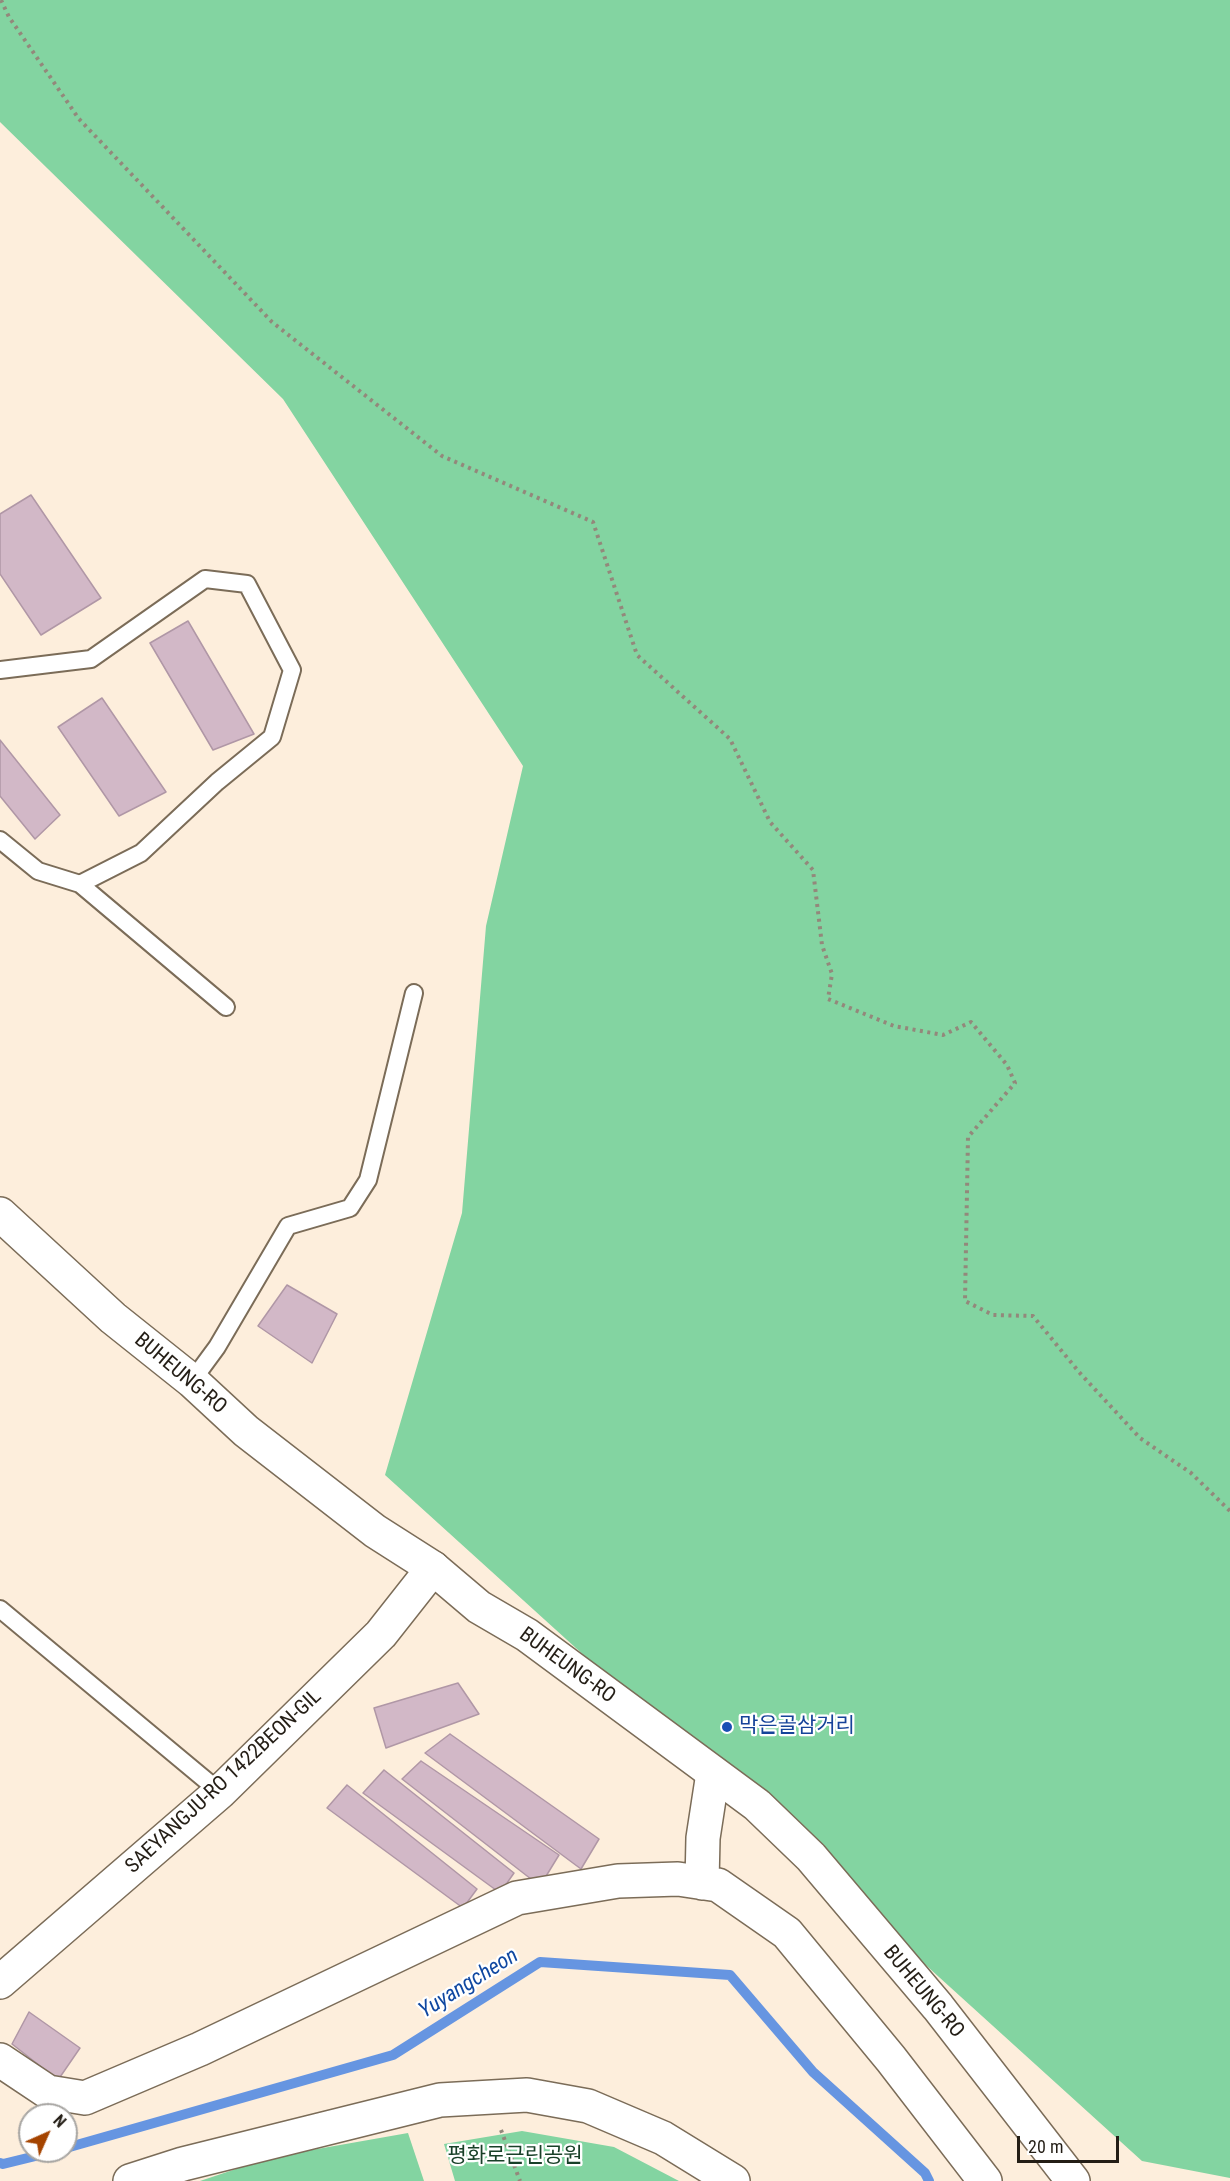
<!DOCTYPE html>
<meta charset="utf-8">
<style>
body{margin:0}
#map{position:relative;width:1230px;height:2181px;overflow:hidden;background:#fdeedc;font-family:"Roboto Condensed",sans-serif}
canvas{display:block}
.north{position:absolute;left:18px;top:2103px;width:60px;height:60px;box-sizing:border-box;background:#fff;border:2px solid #a7a5a2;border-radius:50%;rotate:45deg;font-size:16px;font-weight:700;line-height:24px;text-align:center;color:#241e16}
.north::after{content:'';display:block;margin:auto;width:21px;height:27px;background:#a54400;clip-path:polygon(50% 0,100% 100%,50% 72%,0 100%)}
.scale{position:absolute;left:1017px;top:2136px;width:102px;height:27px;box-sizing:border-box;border:3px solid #241e16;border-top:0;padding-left:8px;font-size:18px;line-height:21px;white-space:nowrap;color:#241e16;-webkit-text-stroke:4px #fff;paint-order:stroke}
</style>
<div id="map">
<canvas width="1230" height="2181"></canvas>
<div class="north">N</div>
<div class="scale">20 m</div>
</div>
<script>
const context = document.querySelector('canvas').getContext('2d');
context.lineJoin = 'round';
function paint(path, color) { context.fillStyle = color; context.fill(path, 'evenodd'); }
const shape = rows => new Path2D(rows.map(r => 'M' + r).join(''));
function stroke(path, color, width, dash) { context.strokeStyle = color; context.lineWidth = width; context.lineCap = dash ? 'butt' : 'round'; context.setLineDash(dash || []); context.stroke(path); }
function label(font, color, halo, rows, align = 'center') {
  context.font = font + ' "Roboto Condensed","Noto Sans KR",sans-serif'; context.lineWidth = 4.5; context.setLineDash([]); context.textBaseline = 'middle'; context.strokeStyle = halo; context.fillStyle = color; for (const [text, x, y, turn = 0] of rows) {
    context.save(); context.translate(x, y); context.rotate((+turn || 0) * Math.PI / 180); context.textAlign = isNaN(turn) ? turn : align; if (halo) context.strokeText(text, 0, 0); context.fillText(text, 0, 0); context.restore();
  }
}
const green = shape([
 [0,0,1230,0,1230,2178,1142,2161,385,1475,462,1213,486,926,523,766,283,399,0,122],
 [522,2131,614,2147,679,2181,455,2181,444,2144],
 [408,2133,424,2181,200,2181,272,2157]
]);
const stream = shape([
 [66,2148,393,2055,540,1962,730,1975,813,2072,925,2173,929,2181],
 [0,2163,3,2164,56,2151]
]);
const building = shape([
 [31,495,101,598,41,635,0,574,0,514,31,495],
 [188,621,254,734,213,750,150,643,188,621],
 [102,698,166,792,119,816,58,727,102,698],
 [0,740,60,815,35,839,0,796,0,740],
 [287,1285,337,1314,312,1363,258,1326,287,1285],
 [458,1683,479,1714,386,1748,374,1708,458,1683],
 [450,1734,599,1839,581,1869,425,1753,450,1734],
 [421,1761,559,1855,540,1886,402,1779,421,1761],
 [384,1770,514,1873,500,1893,363,1793,384,1770],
 [347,1785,477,1889,463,1908,327,1808,347,1785],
 [29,2012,80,2048,58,2080,12,2044,29,2012]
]);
const path = shape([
 [1,0,9,17,79,119,272,322,442,456,593,522,637,655,730,739,770,822,813,870,822,945,832,974,828,999,894,1026,943,1035,971,1022,1007,1065,1015,1083,968,1137,965,1301,993,1315,1033,1316,1079,1372,1140,1438,1191,1473,1230,1511],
 [501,2130,520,2181]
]);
const service = shape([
 [0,670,91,659,205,579,247,584,292,670,272,737,217,782,141,853,80,884,38,871,0,840],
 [80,884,226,1007],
 [192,1381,217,1347,288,1226,350,1208,368,1180,414,993],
 [0,1609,220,1792]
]);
const minor = shape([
 [702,1883,703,1838,713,1773],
 [0,2060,48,2092,85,2098,200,2049,517,1898,618,1881,678,1879,718,1885,787,1933,891,2059,985,2181],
 [130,2181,183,2164,440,2100,527,2095,588,2106,663,2138,733,2181]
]);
const tertiary = shape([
 [0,1982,220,1792,381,1634,433,1568]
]);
const secondary = shape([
 [0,1214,113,1318,192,1381,246,1431,375,1531,433,1568,479,1607,527,1635,757,1805,811,1857,938,2007,1073,2181]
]);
const markers = [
 [727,1727,6,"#1a4fb4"]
];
const streetNames = [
 ["BUHEUNG-RO",180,1374,40],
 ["BUHEUNG-RO",567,1666,36],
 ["SAEYANGJU-RO 1422BEON-GIL",224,1782,-43],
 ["BUHEUNG-RO",923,1992,50]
];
const transitNames = [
 ["막은골삼거리",739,1727]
];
const parkNames = [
 ["평화로근린공원",515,2157]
];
const waterNames = [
 ["Yuyangcheon",469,1984,-32]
];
paint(green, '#83d4a1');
stroke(stream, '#6695e1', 10);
paint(building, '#d2b8c7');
stroke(building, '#b097a6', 1.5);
stroke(service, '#7b6c58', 20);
stroke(minor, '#7b6c58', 36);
stroke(tertiary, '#7b6c58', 36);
stroke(secondary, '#7b6c58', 36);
stroke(path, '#93887b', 4, [3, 4.5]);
stroke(service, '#fff', 16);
stroke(minor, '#fff', 33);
stroke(tertiary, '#fff', 33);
stroke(secondary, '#fff', 33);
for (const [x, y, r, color] of markers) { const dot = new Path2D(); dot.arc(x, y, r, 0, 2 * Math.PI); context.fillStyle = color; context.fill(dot); stroke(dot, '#fff', 2); }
label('21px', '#241e16', '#fff', streetNames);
label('21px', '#164399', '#fff', transitNames, 'left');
label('21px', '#184028', '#fff', parkNames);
label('italic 22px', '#1048a1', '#fff', waterNames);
</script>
